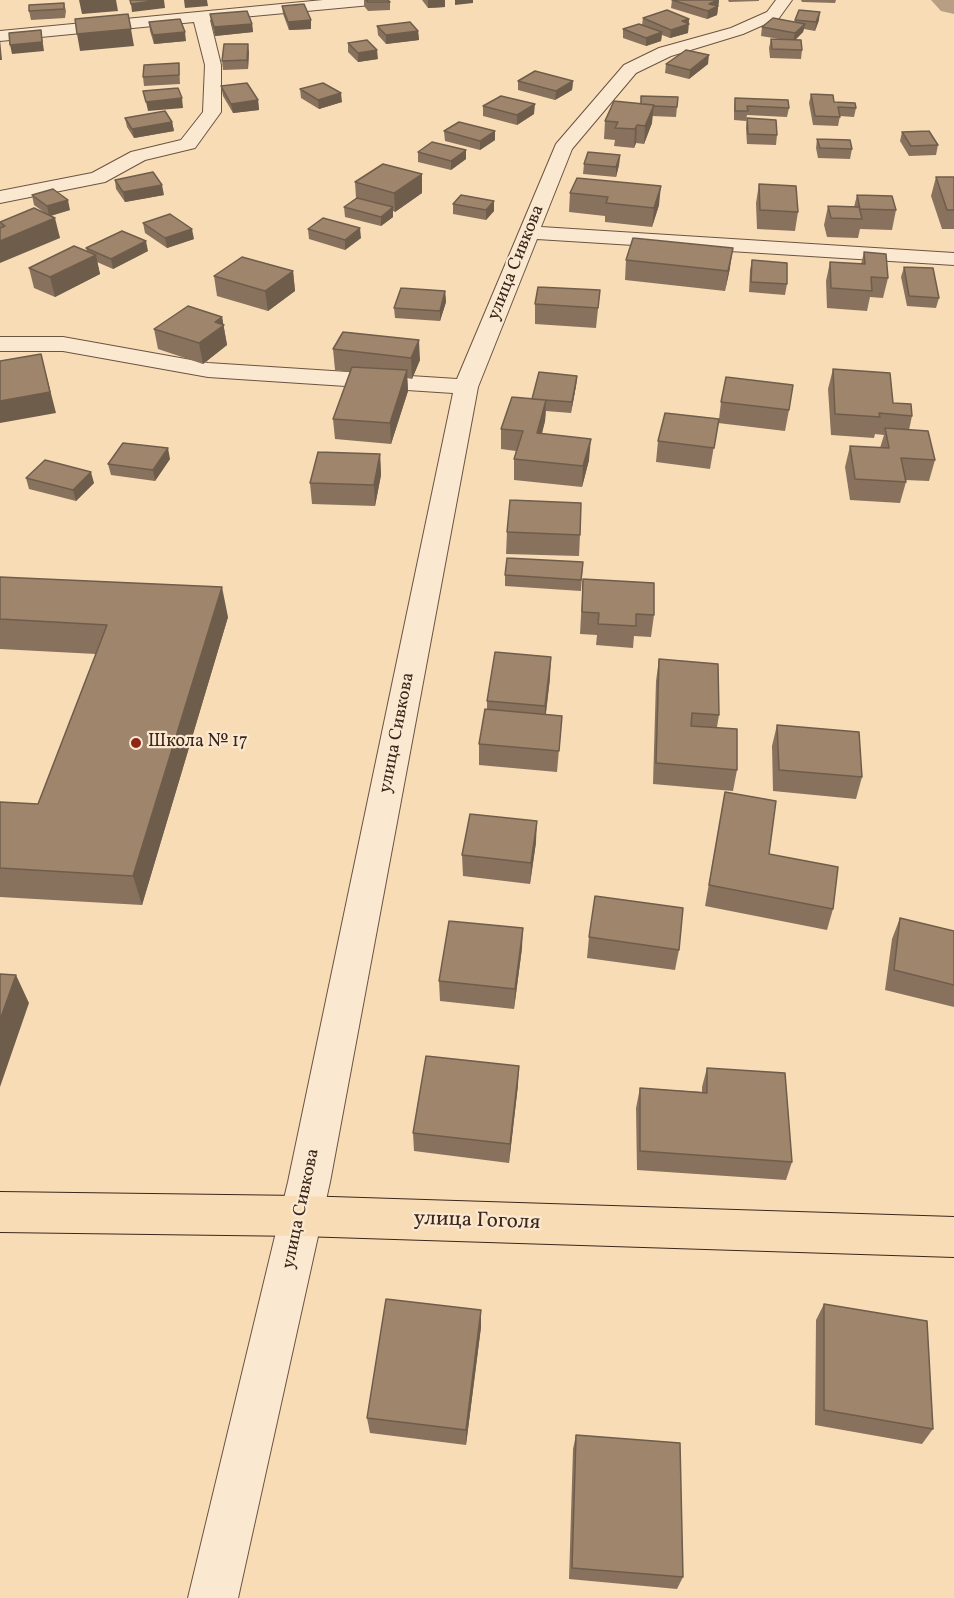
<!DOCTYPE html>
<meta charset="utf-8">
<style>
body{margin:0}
canvas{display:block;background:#f8dcb6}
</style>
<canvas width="954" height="1598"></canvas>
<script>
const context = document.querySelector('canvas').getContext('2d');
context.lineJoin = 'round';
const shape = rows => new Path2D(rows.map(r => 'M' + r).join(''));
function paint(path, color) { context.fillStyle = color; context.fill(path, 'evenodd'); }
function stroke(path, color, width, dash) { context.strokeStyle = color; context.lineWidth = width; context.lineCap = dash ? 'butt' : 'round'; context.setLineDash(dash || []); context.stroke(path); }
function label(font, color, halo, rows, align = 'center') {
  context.font = font + ' Vollkorn,serif'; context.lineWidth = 4.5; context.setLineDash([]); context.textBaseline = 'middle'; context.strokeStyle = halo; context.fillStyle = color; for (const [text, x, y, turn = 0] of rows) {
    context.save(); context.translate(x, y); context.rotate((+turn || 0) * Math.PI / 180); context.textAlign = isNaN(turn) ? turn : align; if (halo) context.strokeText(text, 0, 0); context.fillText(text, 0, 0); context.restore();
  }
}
const river = shape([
 [931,0,954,0,954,14,941,11,931,0]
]);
const minor = shape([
 [323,0,379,0,371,5,210,20,221,65,221,112,195,148,145,160,105,182,0,203,0,191,92,173,131,152,181,140,203,112,205,65,194,22,0,41,0,31,323,0],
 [776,0,792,0,779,18,743,34,671,56,636,73,572,149,541,227,954,253,954,265,537,239,478,387,330,1182,238,1598,188,1598,288,1182,453,393,208,377,63,351,0,351,0,337,63,337,208,363,457,379,556,144,624,65,659,48,731,28,767,12,776,0]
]);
const major = shape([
 [0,1192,301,1196,954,1217,954,1257,301,1236,0,1232,0,1192]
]);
const wall = shape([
 [364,0,388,0,390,2,390,10,368,11,364,6],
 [422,0,445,0,445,7,428,8],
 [672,0,719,0,717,15,707,19,671,8],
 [728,0,759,0,759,1,729,2],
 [801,0,836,0,835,3,802,2],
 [64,3,66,11,65,18,31,20,29,11],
 [282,6,311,29,289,30,283,14],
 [210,14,252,24,253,32,215,36,211,23],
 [643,18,689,19,688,33,670,38,662,35,661,41,646,46,623,38,623,29,642,25],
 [795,20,819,20,815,31,804,29,803,32,795,40,802,50,801,59,770,58,769,48,771,39,779,39,761,36,762,27,794,22],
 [149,22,186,41,154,44,150,31],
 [377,26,418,31,419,40,386,44,378,35],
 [348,43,378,59,358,62,348,52],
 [249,52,248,69,223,70,222,61],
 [179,63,180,84,144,86,143,77],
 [666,64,708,64,689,79,665,73],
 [518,81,573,81,572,90,555,100,518,90],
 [221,86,258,100,259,110,233,113,223,96],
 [300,89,342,102,319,109,301,98],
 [811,94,834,102,856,108,854,117,840,116,838,126,813,125,809,103],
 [735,98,789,108,787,117,747,115,746,121,734,120,734,107],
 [614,101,677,107,676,117,652,116,652,123,644,144,636,143,634,148,614,146,615,140,604,139,605,121],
 [483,106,534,114,517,125,483,116],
 [125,118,172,122,174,131,134,138,127,127],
 [747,118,777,135,776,145,747,144,746,128],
 [444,131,495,131,495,140,480,150,445,141],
 [902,132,938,145,936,155,909,156,900,141],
 [817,139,852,149,850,159,818,158,816,148],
 [418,152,466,159,451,170,418,162],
 [620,155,619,165,616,177,583,174,584,164],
 [422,174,422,193,395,212,393,211,393,217,381,226,345,217,344,207,356,198,355,182],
 [936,177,954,177,954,229,942,229,931,196],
 [577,178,659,205,652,227,605,222,605,216,569,212,570,193],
 [115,180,164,195,125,202,116,189],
 [759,184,798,212,795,231,757,229,756,203],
 [32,195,70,210,51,216,60,238,0,228,0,222,45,213,34,205],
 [857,195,896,210,892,230,860,229,858,238,827,237,824,225,828,206,854,207],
 [494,201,494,211,486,220,453,214,453,204],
 [143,223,194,239,167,248,145,233],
 [308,229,361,238,345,250,309,239],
 [86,248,148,251,113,269,97,262,100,274,55,297,34,288,29,268,87,251],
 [864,252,888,278,883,298,870,297,867,311,827,308,826,281,830,262,861,264],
 [626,260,730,268,725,291,625,280],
 [752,260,787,284,785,295,749,292,750,270],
 [904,267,939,298,936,308,907,306,901,277],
 [293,271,295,291,268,311,217,296,214,276],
 [600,290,596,328,535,324,535,304],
 [445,291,446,302,440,321,395,318,394,308],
 [222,317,227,345,203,364,158,349,154,329],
 [343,332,420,360,412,379,407,378,408,391,391,444,335,439,333,419,350,372,335,370,333,349],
 [833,369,893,403,912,416,909,430,935,460,929,481,905,480,906,482,900,503,850,500,845,467,850,446,880,448,884,435,875,434,874,438,831,435,828,389],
 [577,376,576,386,571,413,546,411,545,421,542,434,589,460,582,487,514,480,514,459,516,451,501,449,501,429,532,399],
 [721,402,789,410,785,431,718,423,710,469,656,462,658,441,719,419],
 [380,454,381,475,375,506,312,504,310,483],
 [170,459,155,481,111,475,108,464],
 [26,478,94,483,76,501,29,489],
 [507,532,580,535,579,556,506,554],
 [583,562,581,591,505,586,505,575],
 [0,577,228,617,142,905,0,897,0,802,38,804,96,654,0,649],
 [583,579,654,615,651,637,634,636,633,648,596,645,597,635,580,634],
 [659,659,719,715,717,727,737,770,733,791,653,784,656,681],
 [550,678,546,714,562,716,557,772,479,765,479,744,487,709,487,701],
 [777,725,862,777,856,799,773,791,772,746],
 [725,792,769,854,833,909,827,930,705,906],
 [536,842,530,884,463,876,462,855],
 [900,918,954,931,954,1007,885,990,892,939],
 [589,937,679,950,675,970,587,958],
 [522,948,514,1009,440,1001,439,981],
 [707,1068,792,1162,786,1180,637,1170,636,1108,640,1088,702,1092,702,1087],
 [518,1085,509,1163,414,1151,413,1133],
 [824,1304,933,1429,922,1444,815,1425,816,1320],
 [481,1327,466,1445,370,1433,367,1418],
 [576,1435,683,1577,677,1589,569,1579,573,1449]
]);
const shadedWall = shape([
 [79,0,116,0,118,11,82,14],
 [160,0,164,0,165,8,132,12,131,4],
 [184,0,207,0,208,6,185,8],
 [428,0,445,0,445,7,428,8],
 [455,0,473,0,473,3,455,5],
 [719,0,717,15,707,19,709,4],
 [820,12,819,20,815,31,816,22],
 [689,19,688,33,670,38,671,30,682,21],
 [311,20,311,29,289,30,288,22],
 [252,24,253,32,215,36,214,27],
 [805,24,803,32,793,42,795,33],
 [131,29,134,46,80,51,77,34],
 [41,30,44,51,12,54,10,45],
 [418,31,419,40,386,44,386,35],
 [185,32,186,41,154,44,153,35],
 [662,32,661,41,646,46,646,38],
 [0,39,2,60,0,60],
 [248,44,249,52,248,69,247,60],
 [377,50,378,59,358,62,358,53],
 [709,55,708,64,689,79,690,70],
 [573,81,572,90,555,100,556,91],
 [341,93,342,102,319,109,318,100],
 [182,98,183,108,148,111,146,102],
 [258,100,259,110,233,113,231,104],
 [535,104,534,114,517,125,517,115],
 [654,105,652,123,644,144,645,126],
 [172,122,174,131,134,138,132,129],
 [637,125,636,143,634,148,635,129],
 [495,131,495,140,480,150,480,141],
 [466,150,466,159,451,170,451,161],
 [620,155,619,165,616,177,616,167],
 [422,174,422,193,395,212,394,193],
 [162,185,164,195,125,202,123,192],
 [661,186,659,205,652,227,654,208],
 [68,200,70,210,49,216,47,206],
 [494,201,494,211,486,220,486,210],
 [393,207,393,217,381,226,381,217],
 [55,218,60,238,0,263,0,241],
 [360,228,361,238,345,250,345,240],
 [192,229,194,239,167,248,165,238],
 [146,241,148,251,113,269,111,259],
 [733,248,730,268,725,291,728,271],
 [96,255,100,274,55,297,50,277],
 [293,271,295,291,268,311,265,291],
 [445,291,446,302,440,321,440,311],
 [222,317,227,345,203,364,199,343,215,322],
 [419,340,420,360,412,379,411,358],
 [41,354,56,413,0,423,0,401],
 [407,370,408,391,391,444,390,423],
 [577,376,576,386,571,413,572,402],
 [546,400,545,421,536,454,537,433],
 [591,439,589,460,582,487,583,466],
 [168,448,170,459,155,481,153,470],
 [380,454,381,475,375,506,374,485],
 [91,472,94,483,76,501,73,490],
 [222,587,228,617,142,905,133,876],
 [551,657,550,678,544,727,545,706],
 [537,821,536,842,530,884,531,863],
 [523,928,522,948,514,1009,515,989],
 [16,975,29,1003,0,1087,0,1020],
 [519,1066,518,1085,509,1163,510,1144],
 [481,1310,481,1327,466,1445,466,1430]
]);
const building = shape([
 [130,0,160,0,131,4,130,0],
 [366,0,388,0,390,2,368,2,366,0],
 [672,0,718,0,709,4,718,6,708,11,672,0],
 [64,3,64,9,29,11,29,5,64,3],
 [304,4,311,20,288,22,282,6,304,4],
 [667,10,689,19,682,21,689,24,671,30,643,18,667,10],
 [799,10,820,12,816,22,795,20,799,10],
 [247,11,252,24,214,27,210,14,247,11],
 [128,14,131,29,77,34,75,19,128,14],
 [773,18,805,24,795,33,762,27,773,18],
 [180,19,185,32,153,35,149,22,180,19],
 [410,22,418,31,386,35,377,26,410,22],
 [639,24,662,32,646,38,623,29,639,24],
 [41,30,42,42,10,45,9,33,41,30],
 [771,39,801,40,802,50,772,49,771,39],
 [367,40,377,50,358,53,348,43,367,40],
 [224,44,248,44,247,60,222,61,224,44],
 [686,50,709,55,690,70,666,64,686,50],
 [179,63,179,75,143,77,144,65,179,63],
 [535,71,573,81,556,91,518,81,535,71],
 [247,83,258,100,231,104,221,86,247,83],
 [323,83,341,93,318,100,300,89,323,83],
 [178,88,182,98,146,102,143,91,178,88],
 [811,94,833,95,834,102,855,103,856,108,838,107,840,117,815,116,811,94],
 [501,96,535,104,517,115,483,106,501,96],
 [641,96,678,97,677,107,653,106,654,105,641,104,641,96],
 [735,98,788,100,789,108,747,106,748,111,735,111,735,98],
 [614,101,654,105,645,126,637,125,635,129,615,128,618,122,605,121,614,101],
 [165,111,172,122,132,129,125,118,165,111],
 [747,118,776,120,777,135,748,134,747,118],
 [459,122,495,131,480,141,444,131,459,122],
 [929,131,938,145,911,146,902,132,929,131],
 [817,139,850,140,852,149,820,148,817,139],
 [432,142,466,150,451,161,418,152,432,142],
 [588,152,620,155,616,167,584,164,588,152],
 [383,164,422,174,394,193,355,182,383,164],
 [153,172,162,185,123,192,115,180,153,172],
 [936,177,954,177,954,210,947,210,936,177],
 [577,178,661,186,654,208,606,203,608,197,570,193,577,178],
 [759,184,796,186,798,212,760,210,759,184],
 [53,189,68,200,47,206,32,195,53,189],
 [461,195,494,201,486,210,453,204,461,195],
 [857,195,892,196,896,210,860,209,857,195],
 [357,198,393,207,381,217,344,207,357,198],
 [828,206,859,207,862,219,831,218,828,206],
 [34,208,55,218,0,241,0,228,5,226,0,222,34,208],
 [170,214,192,229,165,238,143,223,170,214],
 [323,218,360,228,345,240,308,229,323,218],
 [122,231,146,241,111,259,86,248,122,231],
 [633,238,733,248,728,271,626,260,633,238],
 [74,246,96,255,50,277,29,268,74,246],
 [864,252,886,254,888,278,871,277,872,291,831,288,830,262,865,264,864,252],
 [242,257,293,271,265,291,214,276,242,257],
 [752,260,787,263,787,284,751,282,752,260],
 [904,267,933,268,939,298,909,296,904,267],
 [538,287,600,290,598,308,535,304,538,287],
 [401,288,445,291,440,311,394,308,401,288],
 [188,306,222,317,215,322,224,325,199,343,154,329,188,306],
 [343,332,419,340,411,358,333,349,343,332],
 [41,354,50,392,0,401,0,361,41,354],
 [352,367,407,370,390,423,333,419,352,367],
 [833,369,890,373,893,403,911,404,912,416,879,413,880,417,835,414,833,369],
 [539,372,577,376,572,402,532,399,539,372],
 [726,377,793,385,789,410,721,402,726,377],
 [512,397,546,400,537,433,591,439,583,466,514,459,523,431,501,429,512,397],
 [665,413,719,419,714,448,658,441,665,413],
 [885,428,928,431,935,460,901,458,906,482,855,479,850,446,889,448,885,428],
 [123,443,168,448,153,470,108,464,123,443],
 [318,452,380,454,374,485,310,483,318,452],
 [45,460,91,472,73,490,26,478,45,460],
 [510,500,581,503,580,535,507,532,510,500],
 [507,558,583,562,581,580,505,575,507,558],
 [0,577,222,587,133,876,0,868,0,802,38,804,107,625,0,619,0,577],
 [583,579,654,583,654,615,636,614,636,626,598,624,599,613,582,612,583,579],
 [495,652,551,657,545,706,487,701,495,652],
 [659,659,718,664,719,715,692,713,691,726,737,729,737,770,656,763,659,659],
 [485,709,562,716,559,751,479,744,485,709],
 [777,725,859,732,862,777,779,770,777,725],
 [725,792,776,801,769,854,838,867,833,909,709,885,725,792],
 [470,814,537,821,531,863,462,855,470,814],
 [595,896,683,908,679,950,589,937,595,896],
 [900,918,954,931,954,985,894,970,900,918],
 [449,921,523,928,515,989,439,981,449,921],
 [0,974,16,975,0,1020,0,974],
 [426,1056,519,1066,510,1144,413,1133,426,1056],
 [707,1068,785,1073,792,1162,640,1151,640,1088,707,1093,707,1068],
 [386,1299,481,1310,466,1430,367,1418,386,1299],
 [824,1304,927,1321,933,1429,824,1410,824,1304],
 [576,1435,680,1443,683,1577,572,1568,576,1435]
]);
const markers = [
 [136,743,6,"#8f2418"]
];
const streetNames = [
 ["улица Сивкова",517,263,-68],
 ["улица Сивкова",398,733,-79],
 ["улица Сивкова",302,1209,-78]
];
const poiNames = [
 ["Школа № 17",148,743]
];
const nearStreetnames = [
 ["улица Гоголя",477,1222,2]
];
paint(river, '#b89e82');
stroke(minor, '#6b5442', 2);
stroke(major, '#3c261c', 2);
paint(minor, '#fae8d0');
paint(major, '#f8dcb6');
paint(wall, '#88725d');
paint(shadedWall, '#6f5d4c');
paint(building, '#9e856c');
stroke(building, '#6f5d4c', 1.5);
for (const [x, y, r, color] of markers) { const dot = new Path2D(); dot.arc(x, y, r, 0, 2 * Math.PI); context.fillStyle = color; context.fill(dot); stroke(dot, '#fae8d0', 2); }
label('18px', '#3c261c', '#fae8d0', streetNames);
label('18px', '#3c261c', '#fae8d0', poiNames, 'left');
label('21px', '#3c261c', '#fae8d0', nearStreetnames);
</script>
